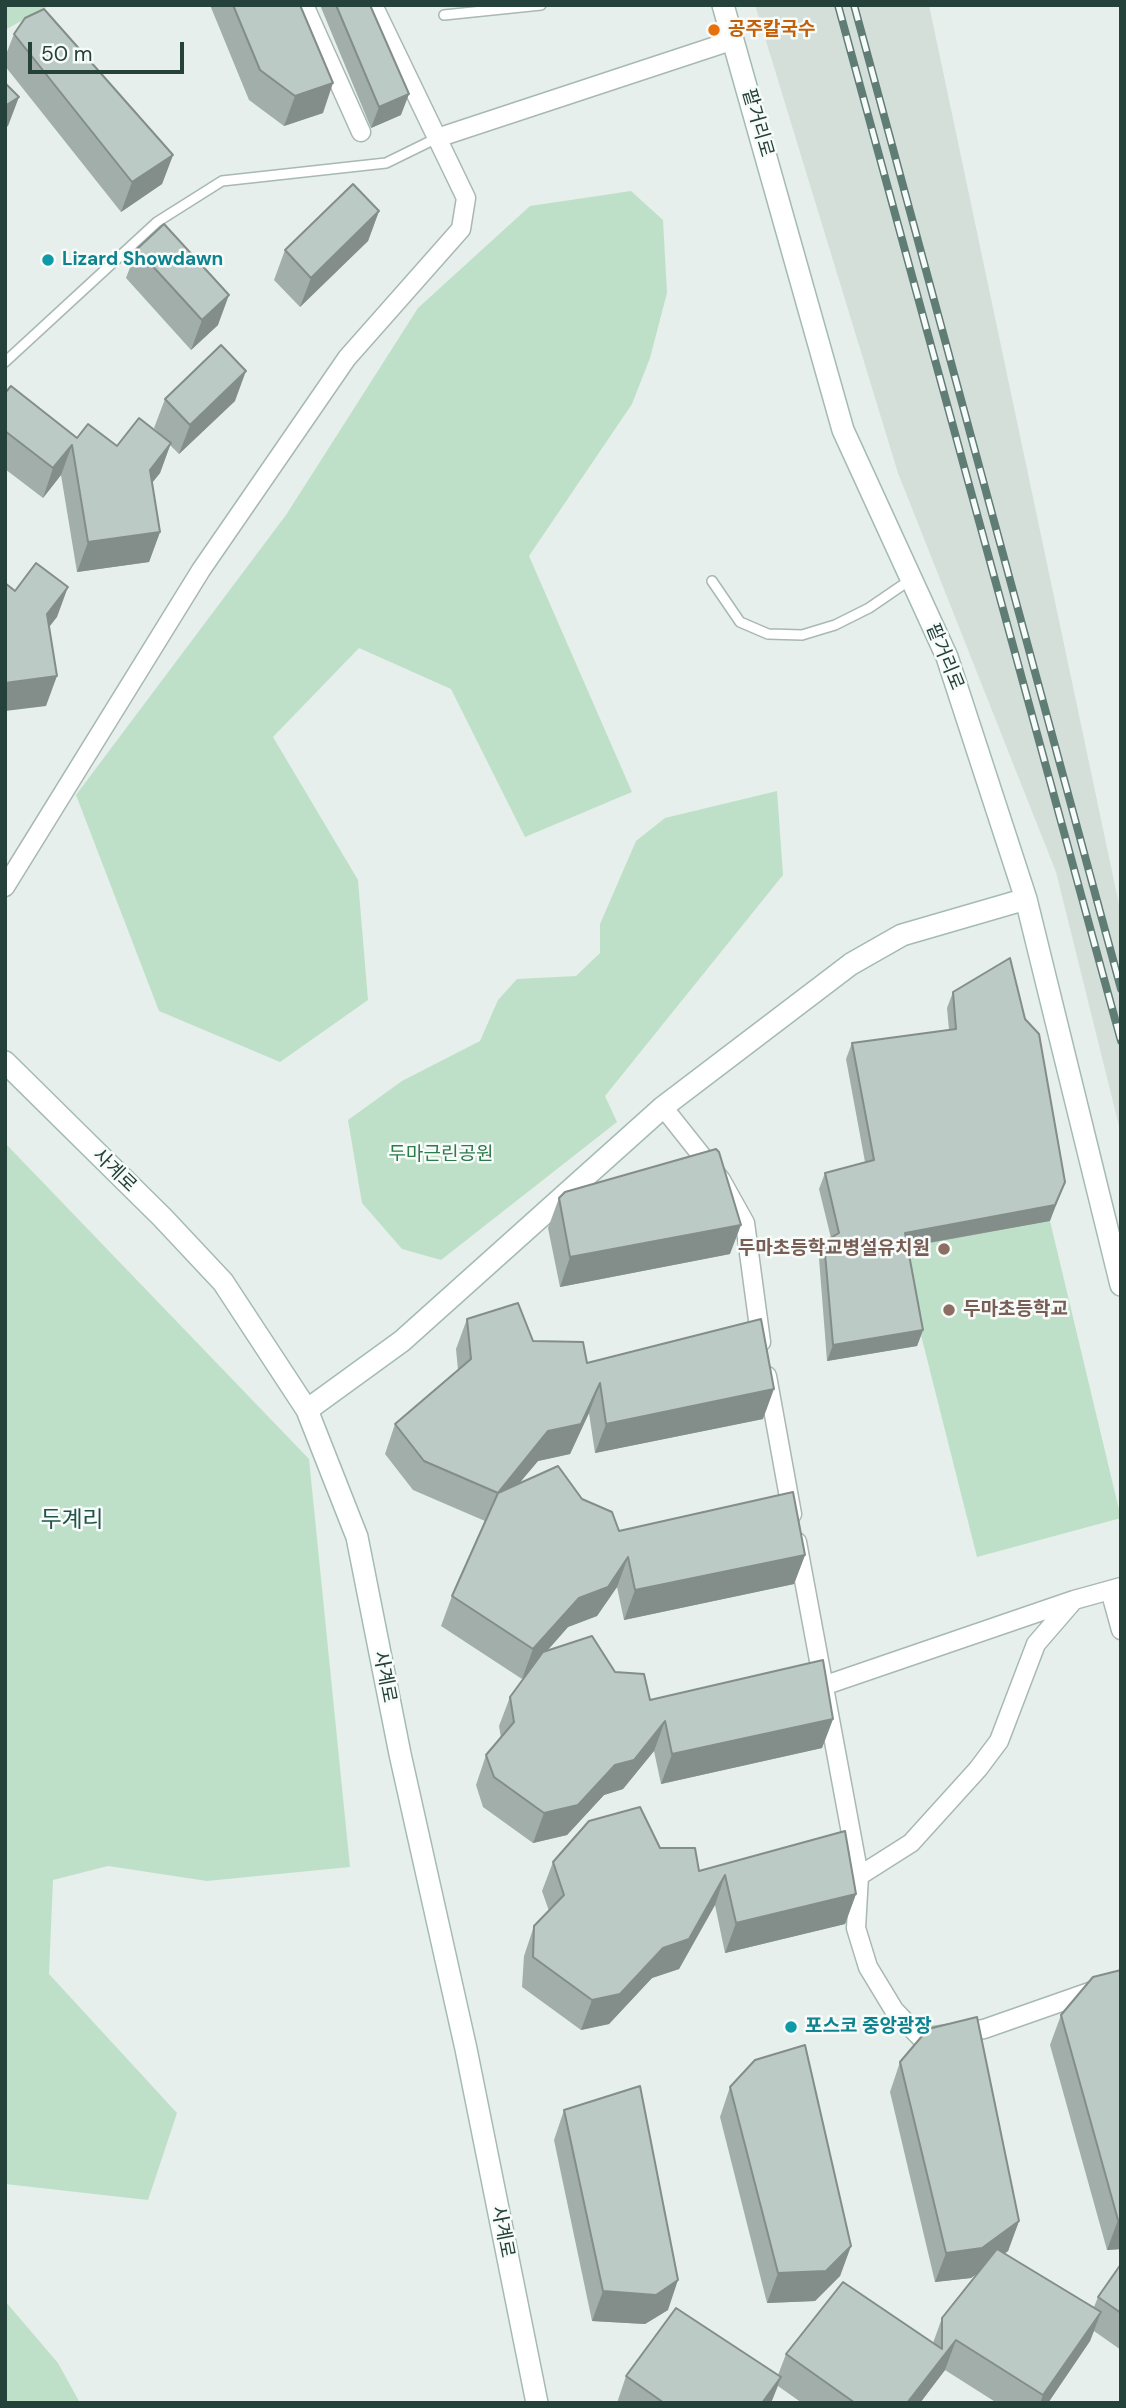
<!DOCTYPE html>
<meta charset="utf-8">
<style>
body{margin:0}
#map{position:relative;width:1126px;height:2408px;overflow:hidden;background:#e6efeb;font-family:"DM Sans",sans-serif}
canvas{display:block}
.frame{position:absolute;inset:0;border:7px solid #24423a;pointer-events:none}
.scale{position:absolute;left:28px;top:42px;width:156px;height:32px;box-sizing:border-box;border:4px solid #24423a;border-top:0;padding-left:9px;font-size:21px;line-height:24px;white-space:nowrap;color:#24423a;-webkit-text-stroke:5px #f7fbf9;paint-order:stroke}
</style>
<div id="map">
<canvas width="1126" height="2408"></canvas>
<div class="frame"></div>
<div class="scale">50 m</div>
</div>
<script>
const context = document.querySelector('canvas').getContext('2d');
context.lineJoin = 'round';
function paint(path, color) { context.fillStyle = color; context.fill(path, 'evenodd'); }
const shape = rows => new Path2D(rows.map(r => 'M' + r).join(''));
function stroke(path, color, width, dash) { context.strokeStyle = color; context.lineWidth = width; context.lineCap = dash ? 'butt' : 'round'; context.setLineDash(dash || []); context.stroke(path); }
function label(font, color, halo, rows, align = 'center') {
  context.font = font + ' "DM Sans","Noto Sans KR",sans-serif'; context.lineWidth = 5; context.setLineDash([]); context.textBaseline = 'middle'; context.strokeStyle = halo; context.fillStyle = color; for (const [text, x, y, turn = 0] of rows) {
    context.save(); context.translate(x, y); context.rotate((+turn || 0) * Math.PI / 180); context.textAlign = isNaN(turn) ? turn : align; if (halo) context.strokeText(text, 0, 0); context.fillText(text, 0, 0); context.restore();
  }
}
const built = shape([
 [755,5,929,5,1121,914,1121,1134,1056,872,898,473]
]);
const green = shape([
 [5,5,50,5,5,30],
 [631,191,663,220,667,293,650,358,632,404,529,556,632,792,525,837,451,689,359,648,273,737,358,880,368,1000,280,1062,159,1011,76,795,286,515,418,308,530,206],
 [777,791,783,875,605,1096,617,1122,441,1260,402,1249,362,1203,348,1120,402,1081,480,1041,498,1000,517,979,576,976,600,953,600,924,636,841,665,818],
 [5,1143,309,1459,350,1867,207,1881,108,1866,53,1880,49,1974,177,2113,148,2200,5,2184],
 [1050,1221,1121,1518,977,1557,899,1248],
 [5,2301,58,2363,80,2403,5,2403]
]);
const lane = shape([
 [444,15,541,5],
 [5,362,157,222,222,181,386,163,437,138],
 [712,581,740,622,768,634,802,635,835,625,869,608,910,580]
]);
const street = shape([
 [304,5,361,132],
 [437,138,734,40],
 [5,887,201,570,347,358,461,229,466,198,373,5],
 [663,1107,721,1180,745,1223,761,1342],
 [767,1376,792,1514],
 [797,1542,859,1876,856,1928,868,1967,894,2010,921,2038,984,2029,1121,1981],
 [1110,1590,1121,1630],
 [823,1686,1074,1600],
 [859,1876,911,1843,978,1769,999,1741,1036,1644,1074,1600,1121,1587]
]);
const secondary = shape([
 [723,5,843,430,947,657,1026,899,1121,1285],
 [5,1062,162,1217,223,1282,307,1410,357,1537,400,1754,466,2049,537,2403],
 [307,1410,402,1341,663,1107,851,964,902,935,1026,899]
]);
const rail = shape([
 [838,5,1121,1041],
 [854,5,1121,989]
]);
const wall = shape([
 [210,5,300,5,323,113,284,126,249,100],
 [320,5,370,5,401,115,371,128],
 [14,34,173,155,162,184,121,212,5,66,5,57],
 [379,211,368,241,300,307,274,280,285,250],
 [137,249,218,325,191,350,126,278],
 [5,393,77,438,117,446,161,435,154,428,165,399,235,401,179,454,170,445,160,473,152,483,160,532,149,562,77,572,61,475,43,498,5,469],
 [953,992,1050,1221,908,1247,923,1330,917,1346,827,1361,819,1258,824,1242,831,1238,819,1189,825,1173,865,1162,846,1059,852,1043,949,1030,947,1008],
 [559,1198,730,1254,560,1287,548,1228],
 [467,1319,587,1363,763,1419,595,1453,589,1413,570,1454,538,1461,519,1483,582,1499,619,1531,805,1555,794,1584,624,1620,617,1587,597,1616,568,1627,548,1650,615,1672,650,1700,833,1719,822,1748,661,1784,654,1751,623,1789,604,1795,567,1835,533,1843,483,1807,476,1785,486,1755,501,1738,499,1726,510,1697,527,1673,522,1679,441,1626,452,1596,485,1521,413,1490,385,1454,395,1424,458,1370,456,1349],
 [660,1848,699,1871,856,1894,845,1924,725,1953,715,1905,679,1969,652,1978,609,2024,581,2030,522,1987,524,1956,534,1926,549,1911,542,1891,553,1862],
 [1121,1970,1121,2249,1107,2250,1050,2045,1061,2015],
 [900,2062,1019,2221,1008,2251,1004,2254,1094,2307,1098,2297,1121,2264,1121,2350,1094,2331,1090,2341,1048,2403,997,2403,945,2370,920,2403,802,2403,778,2386,771,2403,617,2403,626,2376,778,2375,786,2354,933,2343,942,2318,978,2273,971,2278,935,2282,890,2092],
 [730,2087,851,2246,840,2276,815,2301,767,2303,720,2117],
 [564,2110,668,2310,645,2324,592,2321,554,2140]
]);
const shadedWall = shape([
 [333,83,323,113,284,126,295,96],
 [409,94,401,115,371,128,379,107],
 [19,97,8,126,5,128,5,106],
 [173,155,162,184,121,212,132,182],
 [379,211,368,241,300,307,311,278],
 [229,295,218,325,191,350,202,320],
 [246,371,235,401,179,454,190,425],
 [171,443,160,473,139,499,150,470],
 [72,445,61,475,43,498,53,468],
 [160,532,149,562,77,572,88,542],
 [68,587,57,617,36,644,47,614],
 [57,676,46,706,5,711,5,683],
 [1065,1182,1050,1221,899,1248,905,1233],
 [741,1225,730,1254,560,1287,570,1257],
 [923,1330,917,1346,827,1361,833,1345],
 [600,1383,589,1413,570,1454,538,1461,487,1522,498,1493,548,1431],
 [774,1389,763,1419,595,1453,606,1424],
 [805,1555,794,1584,624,1620,635,1590],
 [628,1557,617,1587,597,1616,568,1627,522,1679,533,1649,579,1598],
 [833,1719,822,1748,661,1784,672,1754],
 [665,1721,654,1751,623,1789,604,1795,567,1835,533,1843,544,1813,615,1765],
 [725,1875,715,1905,679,1969,652,1978,609,2024,581,2030,592,2000],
 [856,1894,845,1924,725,1953,736,1923],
 [1118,2220,1121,2220,1121,2249,1107,2250],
 [1019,2221,1008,2251,971,2278,935,2282,946,2253],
 [851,2246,840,2276,815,2301,767,2303,778,2273],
 [678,2280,668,2310,645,2324,592,2321,603,2291],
 [1101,2312,1090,2341,1048,2403,1040,2403,1043,2395],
 [956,2340,945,2370,920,2403,907,2403],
 [781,2377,771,2403,762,2403]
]);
const building = shape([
 [233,5,300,5,333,83,295,96,260,70,233,5],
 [336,5,370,5,409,94,379,107,336,5],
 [44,9,173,155,132,182,14,34,25,18,44,9],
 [5,83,19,97,5,106,5,83],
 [353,184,379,211,311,278,285,250,353,184],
 [164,224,229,295,202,320,137,249,164,224],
 [221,345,246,371,190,425,165,399,221,345],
 [11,386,77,438,88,424,117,446,139,418,171,443,150,470,160,532,88,542,72,445,53,468,5,431,5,393,11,386],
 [36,563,68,587,47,614,57,676,5,683,5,583,15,591,36,563],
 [1010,958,1025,1019,1039,1034,1065,1182,1055,1205,905,1233,923,1330,833,1345,824,1242,839,1233,825,1173,874,1160,852,1043,956,1029,953,992,1010,958],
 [716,1149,719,1152,741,1225,570,1257,559,1198,565,1192,716,1149],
 [518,1303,533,1341,583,1342,587,1363,761,1319,774,1389,606,1424,600,1383,581,1424,548,1431,498,1493,424,1461,395,1424,471,1359,467,1319,518,1303],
 [558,1466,582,1499,612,1512,619,1531,793,1492,805,1555,635,1590,628,1557,608,1587,579,1598,533,1649,452,1596,498,1493,558,1466],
 [592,1636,615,1672,644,1674,650,1700,823,1660,833,1719,672,1754,665,1721,634,1760,615,1765,578,1805,544,1813,494,1777,486,1755,514,1722,510,1697,543,1652,592,1636],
 [640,1807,660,1848,695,1848,699,1871,845,1831,856,1894,736,1923,725,1875,689,1939,663,1948,620,1994,592,2000,533,1957,534,1926,564,1895,553,1862,589,1821,640,1807],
 [1121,1970,1121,2220,1118,2220,1061,2015,1093,1977,1121,1970],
 [977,2017,1019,2221,982,2248,946,2253,900,2062,928,2029,977,2017],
 [805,2045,851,2246,826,2271,778,2273,730,2087,755,2060,805,2045],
 [640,2086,678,2280,656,2295,603,2291,564,2110,640,2086],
 [997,2249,1101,2312,1043,2395,956,2340,907,2403,855,2403,786,2354,843,2282,942,2349,942,2318,997,2249],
 [1121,2264,1121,2313,1098,2297,1121,2264],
 [676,2308,781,2377,762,2403,664,2403,626,2376,676,2308]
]);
const markers = [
 [714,30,7,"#e8710a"],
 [48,260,7,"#0f9aa8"],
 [944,1249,7,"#8d6e63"],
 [949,1310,7,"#8d6e63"],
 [791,2027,7,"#0f9aa8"]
];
const foodNames = [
 ["공주칼국수",728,30]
];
const streetNames = [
 ["팥거리로",757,123,74],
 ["팥거리로",944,657,68],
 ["사계로",114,1171,44],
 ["사계로",384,1677,79],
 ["사계로",502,2232,79]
];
const cultureNames = [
 ["Lizard Showdawn",62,260],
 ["포스코 중앙광장",805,2027]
];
const parkNames = [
 ["두마근린공원",441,1155]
];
const educationNames = [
 ["두마초등학교병설유치원",930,1249],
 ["두마초등학교",963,1310,"left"]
];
const quarterNames = [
 ["두계리",72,1521]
];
paint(built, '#d4dfda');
paint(green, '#bfe0c8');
stroke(lane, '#a8b8b2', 12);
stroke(street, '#a8b8b2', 21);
stroke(secondary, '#a4bbb3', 24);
stroke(lane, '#fff', 9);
stroke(street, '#fff', 18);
stroke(secondary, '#fff', 21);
stroke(rail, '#5f7d75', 8);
stroke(rail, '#f7fbf9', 5, [16]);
paint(wall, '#a1aea9');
paint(shadedWall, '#838d89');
paint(building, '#bbcac4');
stroke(building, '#838d89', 2);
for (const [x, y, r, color] of markers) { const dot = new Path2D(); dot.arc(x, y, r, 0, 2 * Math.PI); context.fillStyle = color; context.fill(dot); stroke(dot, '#f7fbf9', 2.5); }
label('bold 19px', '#c56008', '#f7fbf9', foodNames, 'left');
label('19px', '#24423a', '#f7fbf9', streetNames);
label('bold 19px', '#0d838f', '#f7fbf9', cultureNames, 'left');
label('19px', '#2d7a4b', '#f7fbf9', parkNames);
label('bold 19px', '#785e54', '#f7fbf9', educationNames, 'right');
label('23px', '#1f5548', '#f7fbf9', quarterNames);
</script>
